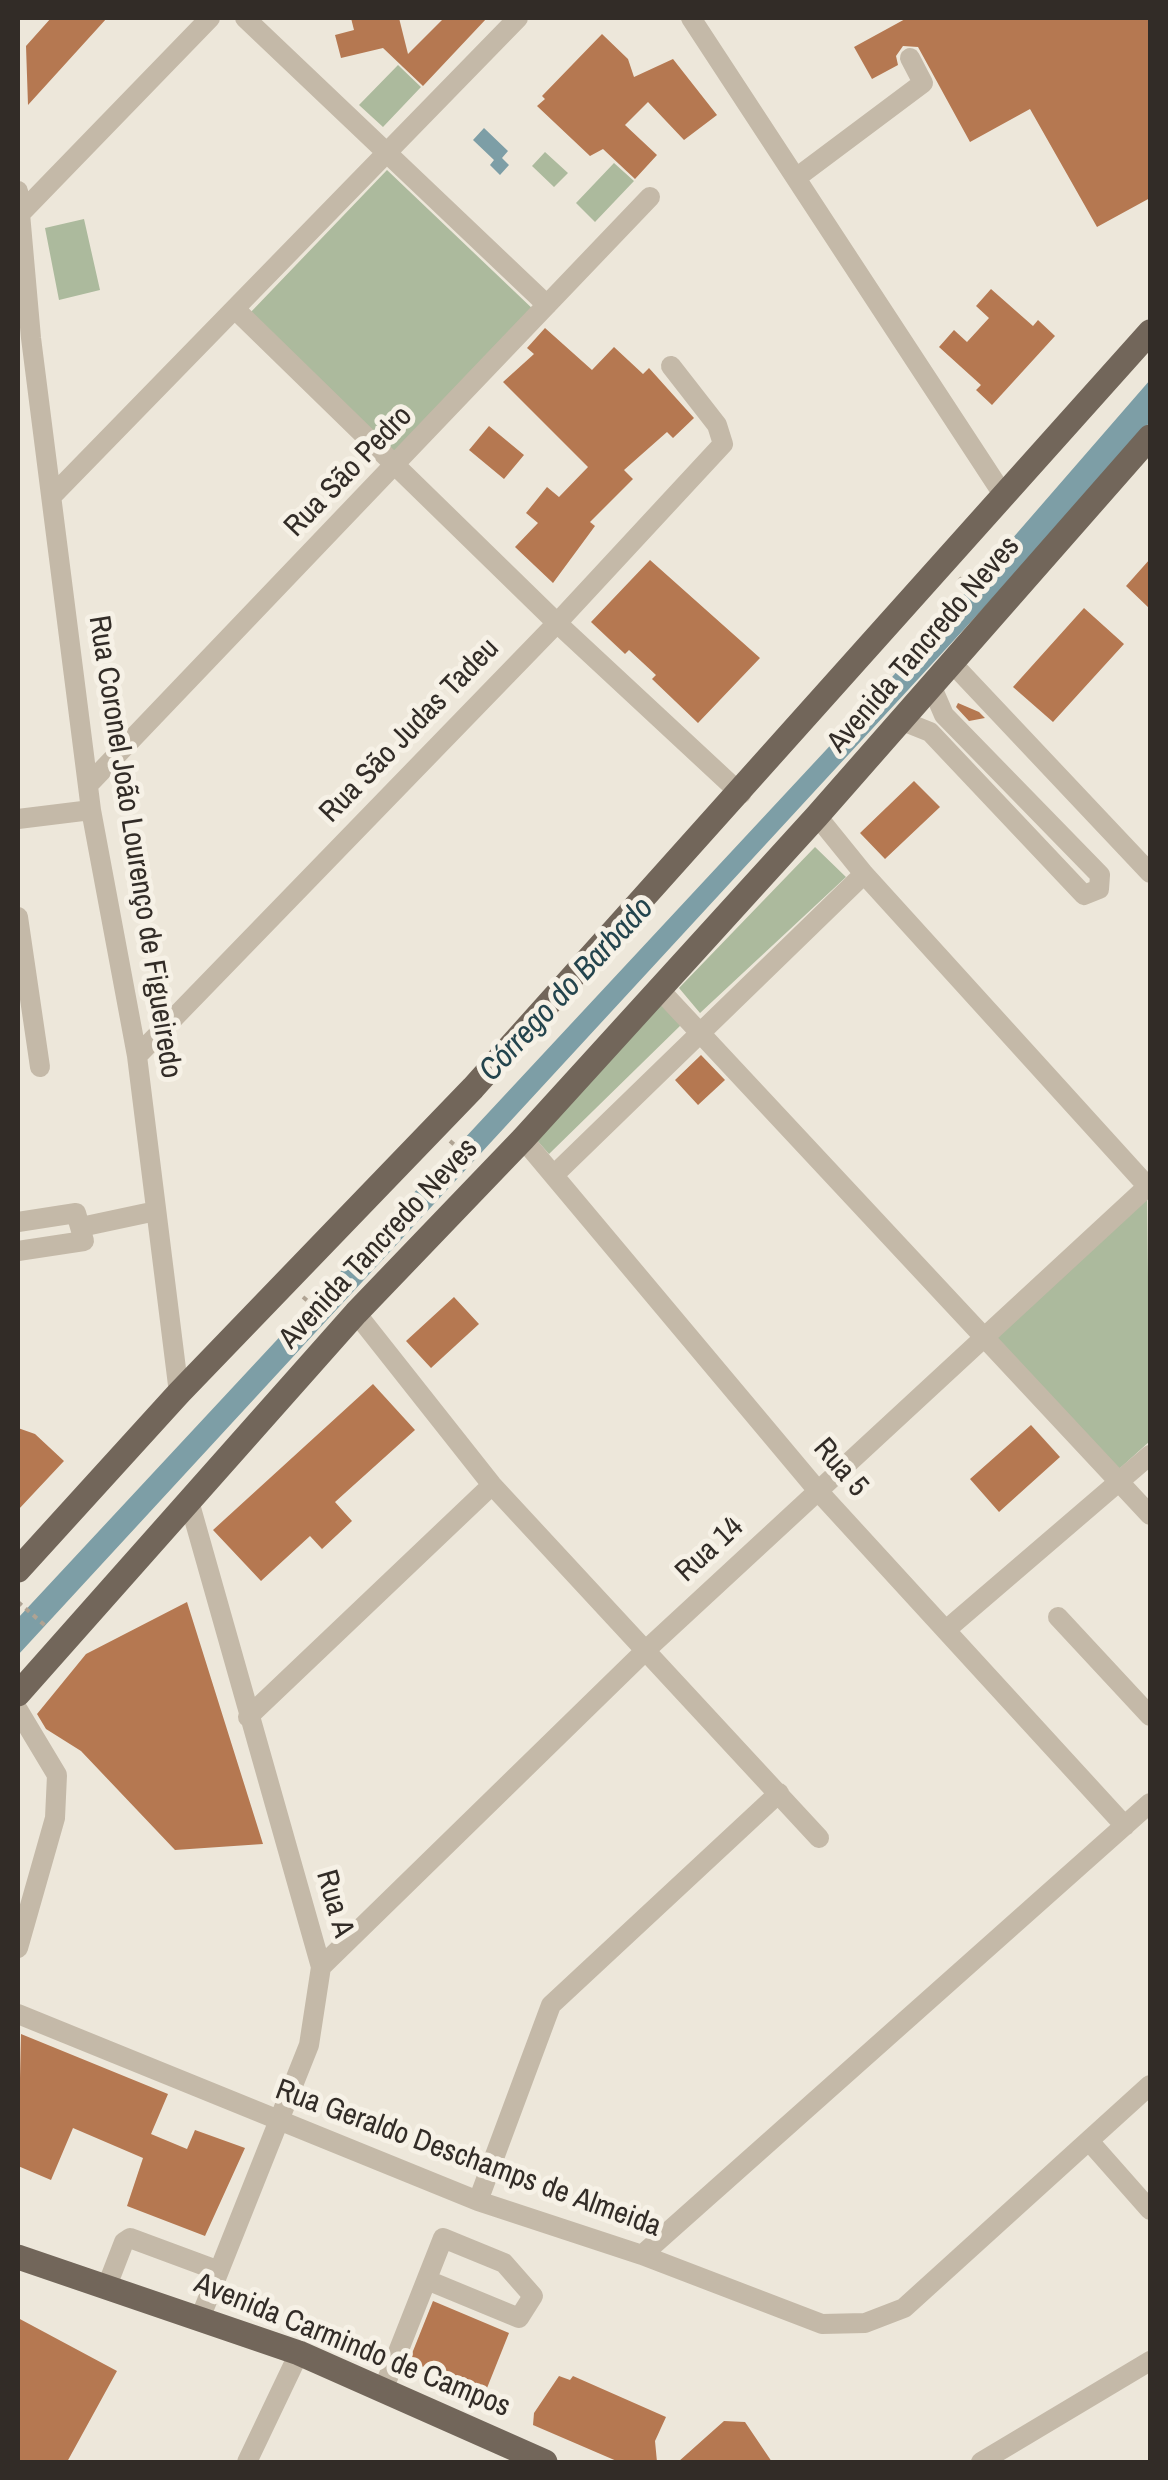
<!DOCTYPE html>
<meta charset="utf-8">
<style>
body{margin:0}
#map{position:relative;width:1168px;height:2480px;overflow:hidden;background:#ede7da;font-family:"Archivo Narrow",sans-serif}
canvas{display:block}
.frame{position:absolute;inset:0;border:20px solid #322c27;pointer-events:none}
</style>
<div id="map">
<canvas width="1168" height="2480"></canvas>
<div class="frame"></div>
</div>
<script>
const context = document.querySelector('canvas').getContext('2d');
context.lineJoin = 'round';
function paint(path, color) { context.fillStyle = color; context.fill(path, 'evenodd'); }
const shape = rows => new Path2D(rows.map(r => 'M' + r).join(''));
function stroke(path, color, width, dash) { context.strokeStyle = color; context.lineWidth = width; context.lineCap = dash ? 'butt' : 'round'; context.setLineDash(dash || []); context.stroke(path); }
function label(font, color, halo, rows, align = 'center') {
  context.font = font + ' "Archivo Narrow",sans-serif'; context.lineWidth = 10; context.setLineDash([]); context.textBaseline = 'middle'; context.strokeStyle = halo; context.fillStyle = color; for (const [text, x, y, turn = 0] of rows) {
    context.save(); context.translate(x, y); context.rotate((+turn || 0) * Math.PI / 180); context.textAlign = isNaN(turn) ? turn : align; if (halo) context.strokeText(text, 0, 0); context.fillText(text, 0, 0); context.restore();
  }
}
const green = shape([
 [398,65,421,87,383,127,359,105],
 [545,152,568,173,554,187,532,166],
 [614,163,634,181,595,222,576,203],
 [387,170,536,312,398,456,249,314],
 [84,219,100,290,59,300,45,228],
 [815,847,846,877,700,1013,679,988],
 [660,997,683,1023,549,1154,534,1137],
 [1147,1195,1150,1441,1118,1470,994,1337]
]);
const water = shape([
 [484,128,508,151,502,158,509,165,500,175,490,165,494,160,473,140],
 [1150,380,1150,422,1003,587,18,1655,18,1618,866,707]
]);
const building = shape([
 [51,18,107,18,28,105,26,46],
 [351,18,399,18,408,54,444,18,487,18,423,86,383,48,341,58,335,35,354,30],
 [907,18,1150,18,1150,198,1097,227,1030,109,970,142,918,47,903,46,896,56,898,65,872,79,854,47],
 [602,34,628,59,634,77,673,59,717,115,684,140,648,102,625,125,657,155,635,179,603,149,590,156,537,106,545,99,542,96],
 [991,289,1033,326,1038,320,1055,336,992,405,976,390,981,385,939,347,954,330,967,342,989,318,976,306],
 [545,328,592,370,614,347,643,374,649,368,694,418,673,438,667,432,624,470,633,479,590,522,595,526,553,583,515,547,538,523,526,513,547,487,559,497,588,467,503,382,534,354,527,348],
 [489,426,524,455,504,479,469,450],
 [1150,559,1150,609,1126,586],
 [650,560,760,658,698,723,652,679,656,675,629,650,625,654,591,622],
 [1084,608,1124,644,1053,722,1013,687],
 [958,703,979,712,985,718,969,721,956,707],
 [914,781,940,807,885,859,860,833],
 [701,1055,725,1080,698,1105,675,1080],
 [454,1297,479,1324,431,1368,406,1341],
 [373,1384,415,1430,335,1502,352,1521,322,1549,310,1536,261,1581,213,1530],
 [1031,1425,1060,1457,999,1512,970,1479],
 [18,1428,35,1434,64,1461,18,1510],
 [187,1602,263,1844,175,1850,81,1751,46,1729,37,1714,86,1654],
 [21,2034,168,2094,151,2134,187,2149,195,2130,245,2148,205,2236,127,2206,143,2158,73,2128,51,2180,18,2166],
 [433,2301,509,2333,485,2393,409,2361],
 [18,2318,117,2371,67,2462,18,2462],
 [559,2376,570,2380,573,2376,666,2417,655,2441,657,2462,619,2462,533,2425,534,2413],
 [724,2421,745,2422,772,2462,678,2462]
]);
const path = shape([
 [959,578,982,598],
 [450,1141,473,1161],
 [303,1297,326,1316],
 [18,1602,48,1628]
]);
const minor = shape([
 [245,18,547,305],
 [691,18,1004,496],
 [796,178,923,83,910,58],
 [18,191,31,338,91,810,137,1056,179,1393],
 [20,214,210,18],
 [236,310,557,623,741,794],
 [52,496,518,18],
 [951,662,1150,873],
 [900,720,930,732,1084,895,1099,889,1100,875,944,715,931,685],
 [88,785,650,197],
 [817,816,864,874,1150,1189],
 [18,819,91,810],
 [18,917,40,1067],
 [660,990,1150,1515],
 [137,1056,557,623,723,444,717,425,671,366],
 [523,1139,819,1492,1125,1826],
 [556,1173,864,874],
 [18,1222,76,1213,84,1241,18,1251],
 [81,1227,156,1211],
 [356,1313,492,1485,819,1838],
 [189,1501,321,1967,309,2045,201,2316],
 [1058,1617,1150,1716],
 [946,1630,1150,1455],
 [18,1710,57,1775,55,1818,18,1948],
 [248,1717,492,1485],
 [321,1967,646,1650,1148,1186],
 [18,2014,478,2201,642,2255,822,2324,865,2323,904,2308,1150,2085],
 [1089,2141,1150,2210],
 [478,2201,551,2005,779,1793],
 [642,2255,1150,1803],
 [107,2286,124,2242,130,2238,219,2271],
 [383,2390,443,2238,504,2263,533,2296,519,2318,427,2280],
 [247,2462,299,2353],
 [981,2462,1150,2361]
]);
const major = shape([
 [18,1570,179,1393,473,1088,1150,332],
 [18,1694,356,1313,523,1139,817,816,1150,437],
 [18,2257,299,2353,545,2462]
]);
const streetNames = [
 ["Rua São Pedro",349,472,-46],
 ["Avenida Tancredo Neves",924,645,-49],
 ["Rua São Judas Tadeu",410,731,-46],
 ["Rua Coronel João Lourenço de Figueiredo",134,847,81],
 ["Avenida Tancredo Neves",379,1244,-47],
 ["Rua 5",840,1468,49],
 ["Rua 14",710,1550,-43],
 ["Rua A",334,1904,74],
 ["Rua Geraldo Deschamps de Almeida",468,2159,20],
 ["Avenida Carmindo de Campos",352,2346,22]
];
const waterNames = [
 ["Córrego do Barbado",567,990,-47]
];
paint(green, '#acba9d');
paint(water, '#7d9ea6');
paint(building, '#b57851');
stroke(path, '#afa393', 4, [5, 5]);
stroke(minor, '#c4b9a8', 20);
stroke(major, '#72665a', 25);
label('30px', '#322c27', '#f6f1e6', streetNames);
label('italic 32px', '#23444d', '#f6f1e6', waterNames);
</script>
